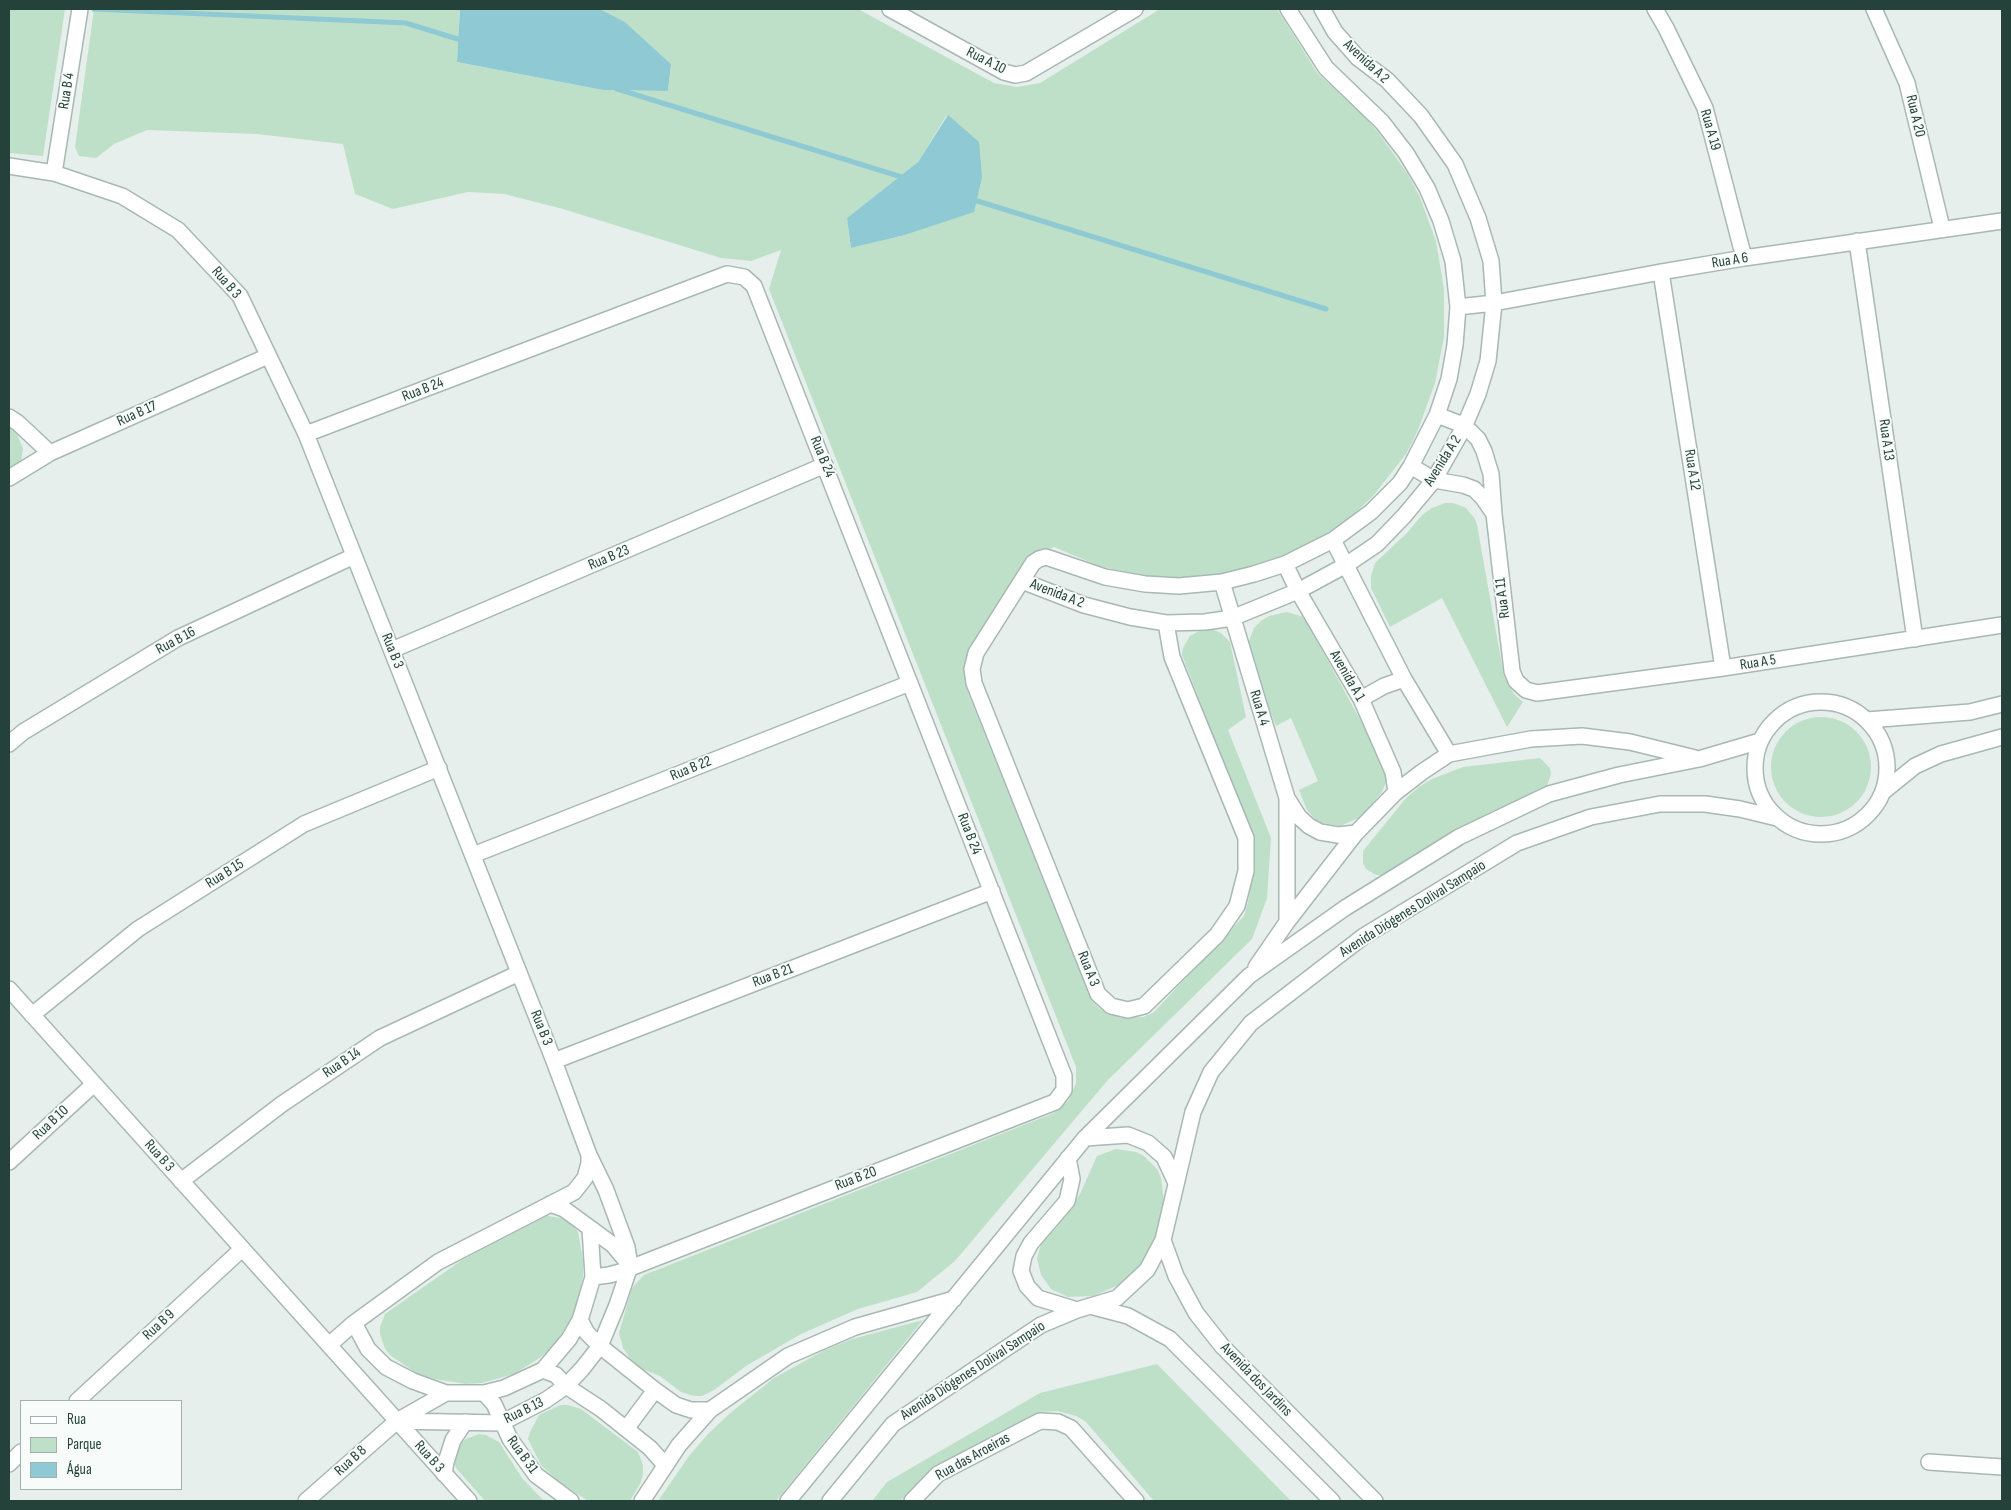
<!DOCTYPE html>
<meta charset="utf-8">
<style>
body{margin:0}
#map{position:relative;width:2011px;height:1510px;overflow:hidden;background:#e6efeb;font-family:"Sofia Sans Condensed",sans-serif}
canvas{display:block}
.frame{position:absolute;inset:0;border:10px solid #24423a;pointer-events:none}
.legend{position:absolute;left:20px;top:1400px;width:162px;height:90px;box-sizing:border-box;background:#f7fbf9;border:1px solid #a3b1ad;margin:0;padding:6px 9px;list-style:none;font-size:15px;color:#24423a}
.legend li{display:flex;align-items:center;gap:10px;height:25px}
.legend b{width:25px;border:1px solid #a3b1ad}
</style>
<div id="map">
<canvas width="2011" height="1510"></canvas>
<div class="frame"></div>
<ul class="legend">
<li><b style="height:6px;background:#fff"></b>Rua</li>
<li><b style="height:14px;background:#bfe0c8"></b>Parque</li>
<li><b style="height:14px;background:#8ec9d4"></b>Água</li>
</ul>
</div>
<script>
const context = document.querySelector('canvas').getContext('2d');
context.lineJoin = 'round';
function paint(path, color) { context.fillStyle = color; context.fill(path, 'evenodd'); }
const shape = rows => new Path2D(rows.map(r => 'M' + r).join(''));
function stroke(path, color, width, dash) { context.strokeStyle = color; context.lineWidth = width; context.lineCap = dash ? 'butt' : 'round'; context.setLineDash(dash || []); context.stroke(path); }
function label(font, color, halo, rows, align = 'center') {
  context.font = font + ' "Sofia Sans Condensed",sans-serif'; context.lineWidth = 4; context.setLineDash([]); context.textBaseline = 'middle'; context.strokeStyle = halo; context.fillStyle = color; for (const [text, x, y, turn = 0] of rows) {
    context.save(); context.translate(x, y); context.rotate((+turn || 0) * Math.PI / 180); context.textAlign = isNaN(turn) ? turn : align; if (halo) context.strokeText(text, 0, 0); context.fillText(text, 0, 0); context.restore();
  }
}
const green = shape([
 [9,9,65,9,43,156,9,153],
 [94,9,460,9,457,62,603,90,668,91,671,64,625,22,600,9,858,9,994,83,1017,87,1040,83,1160,9,1277,9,1318,74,1361,113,1378,132,1407,173,1419,195,1436,241,1444,289,1444,337,1435,383,1418,430,1406,454,1373,496,1354,514,1311,545,1287,557,1241,572,1194,579,1146,577,1099,566,1054,547,1040,553,1023,563,971,651,966,671,967,690,1092,1001,1100,1009,1121,1018,1143,1017,1153,1013,1244,916,1248,902,1253,872,1252,836,1182,655,1183,648,1190,636,1201,630,1214,630,1221,633,1230,642,1246,717,1228,730,1271,838,1267,898,1252,939,1107,1081,955,1261,917,1292,858,1309,801,1334,746,1366,714,1390,702,1396,694,1396,681,1392,660,1376,635,1366,623,1348,619,1333,632,1288,644,1275,1054,1113,1069,1100,1076,1083,1076,1067,769,289,781,250,751,261,721,258,563,209,504,194,468,192,393,209,355,194,343,144,257,134,147,130,114,144,96,158,79,156,75,147],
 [947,115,974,211,905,235,851,248,847,218,918,162],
 [9,423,14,426,23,449,21,461,9,474],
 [1445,503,1453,503,1466,508,1475,519,1477,525,1504,676,1514,694,1523,702,1507,727,1442,598,1390,627,1371,588,1371,576,1375,563,1407,533,1422,515,1432,508],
 [1287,612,1304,617,1386,767,1387,780,1382,792,1361,817,1340,826,1322,823,1316,820,1307,810,1299,790,1318,781,1291,718,1276,726,1267,704,1247,646,1254,628,1261,621,1269,616],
 '1771 767a50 50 0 1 1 100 0a50 50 0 1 1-100 0Z',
 [1540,758,1550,768,1551,774,1547,786,1467,826,1382,875,1376,875,1366,869,1363,863,1363,851,1406,798,1419,787,1432,779,1463,767],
 [1116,1149,1136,1152,1144,1156,1157,1169,1161,1178,1164,1201,1162,1227,1144,1263,1121,1284,1093,1296,1068,1297,1051,1289,1041,1275,1037,1259,1041,1243,1056,1228,1080,1194,1097,1156],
 [547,1216,562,1218,569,1221,578,1232,583,1260,583,1276,577,1306,571,1321,552,1347,541,1357,514,1374,482,1383,466,1384,434,1379,418,1374,391,1356,385,1349,380,1334,380,1327,385,1314,462,1260],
 [923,1320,776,1501,658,1501,689,1456,708,1434,729,1414,774,1378,825,1350,852,1339],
 [1157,1364,1291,1501,1154,1501,1086,1422,1076,1416,1057,1411,1039,1412,934,1468,900,1501,872,1501,887,1482,1040,1393],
 [560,1405,568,1405,581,1409,638,1452,643,1465,643,1474,641,1482,630,1501,588,1501,557,1480,541,1465,528,1439,530,1432,539,1415],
 [479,1434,486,1435,499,1442,522,1478,544,1501,485,1501,456,1468,454,1461,455,1455,461,1443,466,1439]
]);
const water = shape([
 [460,9,600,9,625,22,671,64,668,91,603,90,457,62],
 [948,115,979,142,982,177,974,212,905,235,851,248,847,218,918,162]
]);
const stream = shape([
 [94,9,406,23,464,41],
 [617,89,905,178],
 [971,199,1326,309]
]);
const minor = shape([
 [890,9,1004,72,1015,75,1026,73,1135,9],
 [1655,9,1666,28,1705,108,1744,258],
 [1874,9,1907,83,1942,228],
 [9,166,54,173,122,196,178,230,240,296,306,434,554,1061,589,1155,606,1190,627,1247,630,1266],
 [54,173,80,9],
 [1857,241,1915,639],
 [1661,272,1723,668],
 [1458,307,1494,303,1661,272,1744,258,2002,221],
 [1437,415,1458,423,1471,432,1478,439,1484,451,1491,474,1494,514,1512,671,1516,681,1526,690,1537,693,1723,668,2002,625],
 [9,417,18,423,50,453],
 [306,434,727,274,744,277,754,286,1064,1076,1064,1090,1055,1102,620,1272,609,1275,593,1277],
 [1411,466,1434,480,1463,485,1474,489,1483,498,1494,514],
 [9,478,50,453,268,356],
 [1333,540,1404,679,1449,754],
 [1285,564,1298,591,1361,699,1393,772,1396,792],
 [1022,581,1084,605,1130,617,1166,623,1205,622,1232,618,1298,591,1346,565,1377,544,1404,516,1434,480,1464,427,1478,394,1488,361,1494,303,1491,261,1478,218,1455,164,1421,116,1387,80,1358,58,1335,32,1322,9],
 [1222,582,1287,798,1299,817,1309,826,1320,832,1338,835,1356,833],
 [1166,623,1172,657,1246,838,1246,871,1237,906,1217,935,1144,1006,1128,1010,1111,1006,1098,994,974,683,972,669,976,653,1033,563,1039,559,1046,557,1105,577,1145,584,1179,586,1222,582,1254,574,1285,564,1333,540,1371,512,1400,483,1411,466,1437,415,1449,379,1455,345,1458,307,1453,261,1441,221,1427,188,1406,153,1382,122,1326,68,1288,9],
 [392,650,825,465],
 [1361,699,1384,686,1404,679],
 '1755 768a66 66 0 1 1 132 0a66 66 0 1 1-132 0Z',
 [1867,720,1970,712,2002,704],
 [9,744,23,732,178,638,354,556],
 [1883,792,1915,766,1941,754,2002,737],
 [473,855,910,683],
 [1287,922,1287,798],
 [1256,967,1287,922,1356,833,1396,792,1422,772,1449,754,1531,739,1582,736,1630,742,1695,758],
 [9,989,469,1501],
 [32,1015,138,929,304,824,439,768],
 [554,1061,992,891],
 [1085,1138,1128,1135,1148,1143,1164,1157,1176,1183],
 [1068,1158,1072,1179,1067,1201,1031,1243,1024,1256,1021,1271,1027,1286,1038,1298,1077,1310],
 [9,1162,94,1084],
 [181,1181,282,1104,380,1038,519,973],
 [590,1228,613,1245,628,1263],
 [1163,1240,1176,1276,1196,1313,1222,1346,1375,1501],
 [1090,1306,1128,1316,1170,1339,1332,1501],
 [580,1320,587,1333,600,1346,655,1390,676,1405,691,1410,710,1410],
 [354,1323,368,1349,386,1367,413,1381,446,1393,484,1393,504,1388,543,1370,569,1339,580,1320,593,1277,590,1228,564,1209,550,1204],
 [329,1345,354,1323,438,1262,574,1192,585,1178,589,1163,589,1155],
 [543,1370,556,1375,566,1386,601,1409,650,1448,665,1465],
 [484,1393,494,1404,510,1439,536,1475,571,1501],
 [77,1401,242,1249],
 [397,1421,501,1423,546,1400,566,1386,582,1369,600,1346,617,1305,630,1266],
 [626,1429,655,1390],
 [1929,1462,2002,1467],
 [9,1464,21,1452],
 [444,1474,446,1462,453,1440,465,1422],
 [306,1501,397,1421,446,1393],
 [642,1501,679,1445,710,1410,788,1356,855,1327,954,1299],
 [788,1501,1085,1138,1249,976,1345,908,1459,837,1549,794,1619,775,1699,759,1760,741],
 [830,1501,893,1424,1041,1325,1077,1310,1117,1298,1147,1270,1163,1240,1193,1112,1211,1072,1251,1023,1364,936,1517,843,1591,817,1660,804,1705,804,1740,809,1777,818],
 [912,1501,938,1474,1040,1421,1058,1422,1071,1428,1136,1501]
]);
const streetNames = [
 ["Rua A 10",986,61,27],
 ["Avenida A 2",1366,62,43],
 ["Rua B 4",67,91,-81],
 ["Rua A 20",1915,116,77],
 ["Rua A 19",1710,130,74],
 ["Rua A 6",1730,261,-9],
 ["Rua B 3",226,283,49],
 ["Rua B 24",423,390,-21],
 ["Rua B 17",137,414,-24],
 ["Rua A 13",1886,440,82],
 ["Rua B 24",822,457,68],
 ["Avenida A 2",1443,461,-58],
 ["Rua A 12",1692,470,81],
 ["Rua B 23",609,558,-23],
 ["Avenida A 2",1057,594,21],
 ["Rua A 11",1503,598,-97],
 ["Rua B 16",176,641,-28],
 ["Rua B 3",392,651,68],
 ["Rua A 5",1758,663,-9],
 ["Avenida A 1",1347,676,60],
 ["Rua A 4",1259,708,73],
 ["Rua B 22",691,769,-22],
 ["Rua B 24",969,834,69],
 ["Rua B 15",225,874,-32],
 ["Avenida Diógenes Dolival Sampaio",1413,909,-32],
 ["Rua A 3",1088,969,68],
 ["Rua B 21",773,976,-21],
 ["Rua B 3",541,1028,68],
 ["Rua B 14",342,1063,-34],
 ["Rua B 10",51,1123,-43],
 ["Rua B 3",159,1156,48],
 ["Rua B 20",856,1179,-21],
 ["Rua B 9",159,1325,-43],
 ["Avenida Diógenes Dolival Sampaio",973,1371,-33],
 ["Avenida dos Jardins",1256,1380,46],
 ["Rua B 13",524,1411,-26],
 ["Rua B 31",522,1455,54],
 ["Rua B 3",429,1457,48],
 ["Rua das Aroeiras",973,1457,-29],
 ["Rua B 8",351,1461,-42]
];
paint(green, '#bfe0c8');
paint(water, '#8ec9d4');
stroke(stream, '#8ec9d4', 5);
stroke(minor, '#a8b8b2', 18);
stroke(minor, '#fff', 15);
label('15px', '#24423a', '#f7fbf9', streetNames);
</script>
